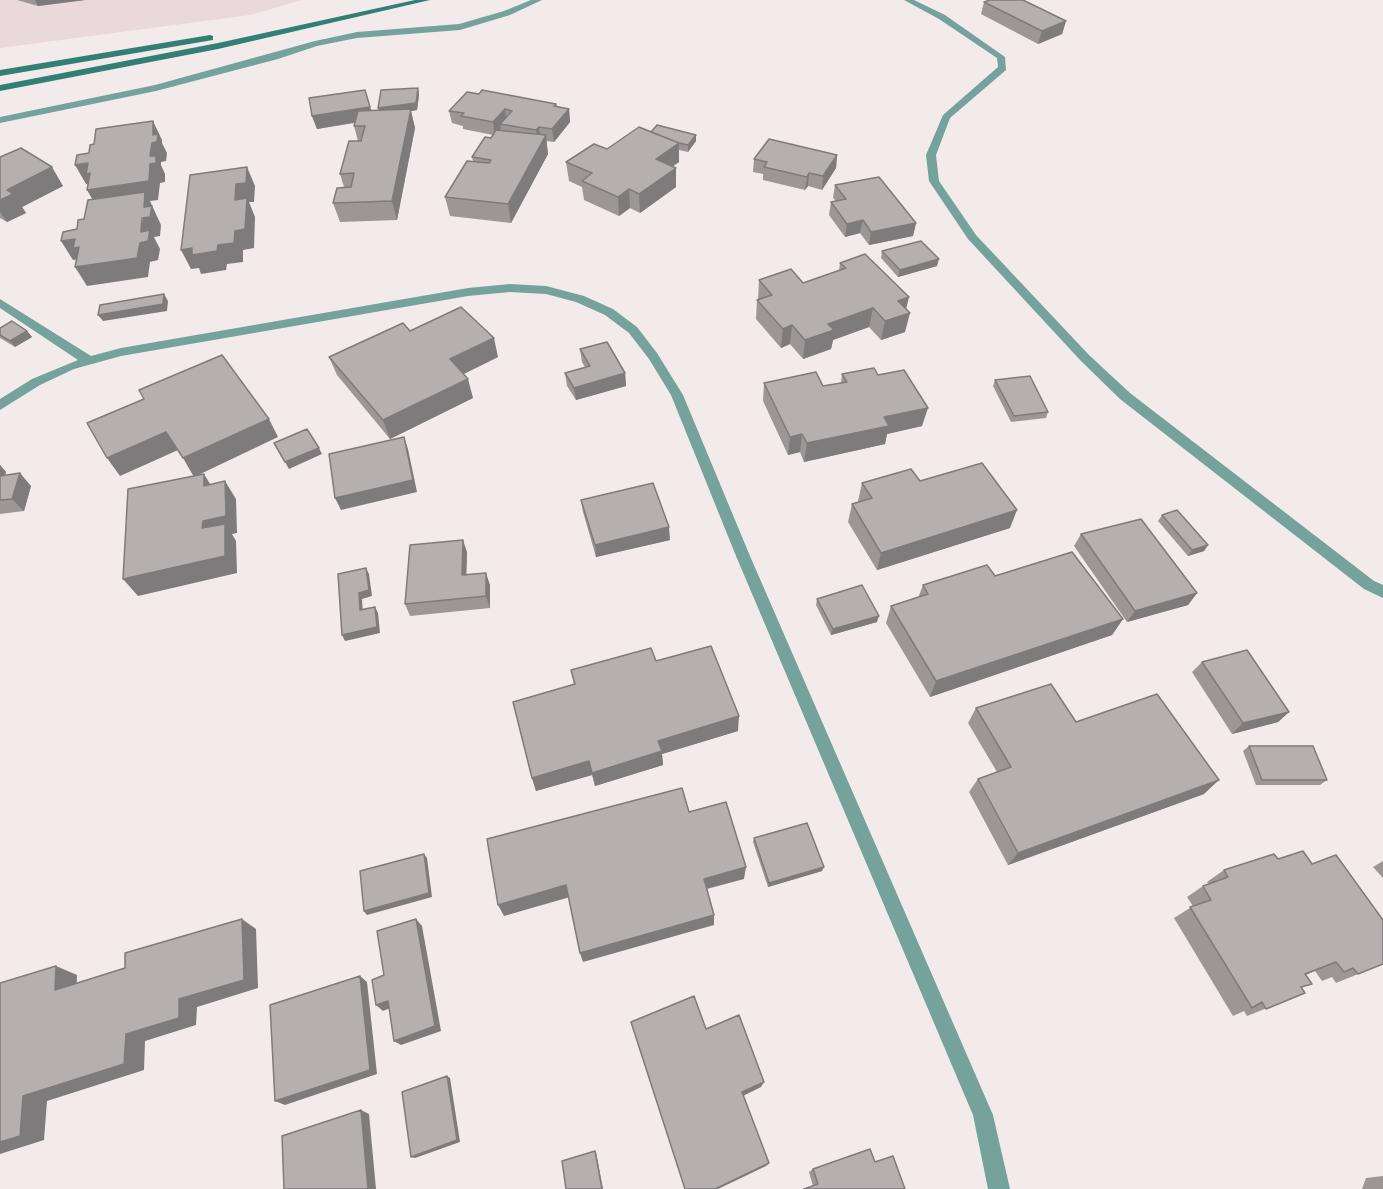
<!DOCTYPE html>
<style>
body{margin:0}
canvas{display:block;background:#f2eaeb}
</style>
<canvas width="1383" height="1189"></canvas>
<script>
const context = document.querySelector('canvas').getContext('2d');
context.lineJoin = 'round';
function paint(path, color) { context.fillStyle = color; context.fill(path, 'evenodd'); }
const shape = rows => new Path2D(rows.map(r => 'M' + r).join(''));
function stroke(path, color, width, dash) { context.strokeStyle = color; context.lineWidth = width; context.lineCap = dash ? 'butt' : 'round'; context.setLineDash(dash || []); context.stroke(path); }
const built = shape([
 [0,0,302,0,250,15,0,48]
]);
const service = shape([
 [531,0,542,0,510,15,460,30,357,38,317,46,278,59,156,91,0,123,0,117,155,85,315,41,357,32,459,24,504,11,531,0]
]);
const minor = shape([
 [904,0,914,0,945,15,1005,57,1006,70,950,118,936,155,939,181,976,235,1089,355,1130,393,1374,581,1383,585,1383,598,1364,589,1120,399,1081,361,968,239,929,181,926,155,943,115,998,67,997,58,939,19,904,0],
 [510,284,546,286,584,296,613,309,637,327,657,353,683,395,750,556,993,1115,1010,1189,988,1189,973,1115,736,556,671,395,649,359,629,333,605,315,576,302,546,294,510,292,468,296,121,356,74,369,40,385,0,410,0,399,32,379,78,360,0,308,0,299,91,356,121,348,468,288,510,284]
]);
const secondary = shape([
 [415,0,430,0,218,49,0,91,0,85,218,43,415,0],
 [210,35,213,36,213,40,0,76,0,70,210,35]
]);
const wall = shape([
 [17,0,85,0,38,6],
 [984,2,1066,21,1062,34,1038,44,981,14],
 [418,88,419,95,417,110,411,111,415,128,397,220,340,222,333,203,344,187,340,174,358,141,354,126,355,123,317,129,312,116,365,90,371,110,379,110],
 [556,104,557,106,569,109,570,122,554,142,546,141,548,154,511,223,450,216,445,197,473,161,472,157,493,135,463,129,463,126,452,123,449,111],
 [651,132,696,135,696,141,688,152,679,150,679,162,673,166,676,187,640,213,630,208,619,216,584,200,582,187,569,181,566,162,607,149],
 [837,155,836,168,822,190,808,186,805,190,763,180,763,174,753,172,754,159],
 [0,157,63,186,22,207,26,213,7,222,0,218],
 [835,185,916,223,913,236,869,245,860,233,845,237,829,215,831,202,836,201,833,198],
 [882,251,937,266,898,277,881,258],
 [840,263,906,309,905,332,881,340,869,327,833,340,831,349,803,359,790,344,781,348,756,319,757,300,758,299,759,280,803,283,839,271],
 [0,328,27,331,32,337,15,347,0,338],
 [410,331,498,357,464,374,473,398,390,439,337,375,329,357],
 [580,349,625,373,626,386,576,400,567,386,565,373,585,367,582,362],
 [842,374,878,375,922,426,887,434,885,444,804,462,800,452,788,455,763,401,764,383,823,386,841,383],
 [995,380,1048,412,1046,418,1011,422,993,386],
 [0,465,6,472,5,475,31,486,24,511,0,514],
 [920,481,1010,528,877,570,848,522,852,504,859,502,858,501,862,483],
 [581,500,670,540,596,557,583,512],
 [1162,515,1208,545,1204,551,1188,556,1158,521],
 [1081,534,1197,593,1188,605,1127,622,1074,546],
 [467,552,466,575,490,585,490,608,410,616,405,604],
 [995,576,1123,619,1112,635,930,697,886,623,891,606,918,598,923,585],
 [817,599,877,622,831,635,816,605],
 [656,661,738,731,662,754,663,765,595,786,592,775,536,791,532,778,574,685,571,670],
 [1202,662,1289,712,1278,722,1232,734,1192,672],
 [976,708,1076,722,1204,794,1008,865,969,792,978,779,997,772,968,723],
 [1249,746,1327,780,1320,785,1256,785,1243,751],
 [754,838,822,871,768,887,753,842],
 [1278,859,1383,964,1336,983,1332,977,1322,981,1315,971,1306,975,1302,988,1305,993,1247,1016,1244,1011,1233,1016,1174,918,1193,906,1187,897,1203,886,1209,884,1207,882,1224,870],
 [1383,861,1383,878,1373,867],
 [875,1162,813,1186,809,1172,813,1169],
 [1383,1176,1383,1189,1362,1189,1366,1178]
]);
const shadedWall = shape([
 [35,0,85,0,38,6],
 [1066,21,1062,34,1038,44,1042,31],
 [418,88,419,95,417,110,411,111,415,128,397,220,392,201,380,114,378,108],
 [370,107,373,119,317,129,312,116],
 [505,109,507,122,500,124,501,128,495,135,493,122],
 [569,109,570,122,554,142,552,129],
 [153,121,162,140,162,143,167,153,166,161,161,162,161,165,165,174,165,182,160,183,158,200,150,201,161,225,160,236,154,237,160,249,158,260,150,262,148,277,87,286,75,267,80,259,73,260,61,241,141,232,144,207,98,209,87,190,92,183,86,184,75,165,150,156],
 [539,127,541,140,538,143,536,130],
 [546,135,548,154,511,223,508,204],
 [696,135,696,141,688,152,688,145],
 [679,143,679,162,656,178,656,159],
 [837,155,836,168,822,190,823,176],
 [52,167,63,186,22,207,26,213,7,222,0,212,0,200,7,190],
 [247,167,255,186,254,202,249,202,255,217,254,248,243,250,243,262,227,264,226,270,201,274,199,268,191,269,181,250,218,245,235,231,236,184],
 [676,168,676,187,640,213,639,194],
 [809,173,808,186,805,190,807,177],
 [629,189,630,208,619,216,618,197],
 [863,220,860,233,845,237,847,224],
 [916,223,913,236,869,245,871,232],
 [939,259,937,266,898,277,900,270],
 [164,294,168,301,167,311,103,321,98,315],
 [909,297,905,314,910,313,905,332,881,340,885,321,898,301],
 [873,308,869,327,833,340,831,349,803,359,805,340,828,324],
 [792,325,790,344,781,348,783,329],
 [27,331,32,337,15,347,10,341],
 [494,338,498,357,455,378,450,359],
 [625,373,626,386,576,400,574,388],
 [468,379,473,398,390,439,383,420],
 [928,408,922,426,887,434,885,444,804,462,807,443,884,417],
 [269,419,278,437,194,477,183,458],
 [166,432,178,450,120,476,107,458],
 [802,434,800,452,788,455,790,437],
 [404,437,408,449,417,492,341,510,335,498],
 [319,448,322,454,289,469,285,462],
 [0,465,6,472,0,490],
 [20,473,31,486,24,511,12,499],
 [204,474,215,492,204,486],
 [225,481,236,499,237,533,232,534,236,541,237,573,138,596,123,579,202,528,203,521],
 [1017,510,1010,528,877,570,881,553],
 [669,527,670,540,596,557,595,545],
 [463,540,467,552,466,587,462,575],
 [1208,545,1204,551,1188,556,1192,550],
 [366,568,369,574,372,596,362,599,363,616,360,610,359,593],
 [486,573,490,585,490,608,486,596],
 [1197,593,1188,605,1127,622,1135,611],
 [375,607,378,613,380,633,345,641,342,635],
 [879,616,877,622,831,635,833,629],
 [1123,619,1112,635,930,697,936,681],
 [1289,712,1278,722,1232,734,1243,723],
 [739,716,738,731,662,754,663,765,595,786,592,773,658,741],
 [589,761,592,775,536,791,532,778],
 [1219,780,1204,794,1008,865,1018,853],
 [424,854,427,858,432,897,367,915,364,911],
 [746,867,744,879,703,890,704,879],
 [824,867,822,871,768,887,769,883],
 [566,885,570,897,504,916,498,905],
 [714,915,714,925,583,962,580,953],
 [242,919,256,929,258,988,197,1007,196,1025,145,1041,144,1070,47,1101,44,1140,0,1154,0,1142,23,1096,126,1034,179,999],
 [416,919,422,926,441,1031,401,1045,394,1041],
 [56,966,77,975,76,998,55,990],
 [360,976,367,982,377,1074,285,1105,275,1101],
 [388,1001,395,1006,383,1011,376,1005],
 [447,1076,450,1078,460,1142,415,1158,411,1157],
 [764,1082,761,1087,741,1097,742,1092],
 [361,1110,369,1114,376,1189,368,1189],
 [595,1151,596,1152,603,1189,602,1189],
 [769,1163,766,1166,718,1189,715,1189]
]);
const building = shape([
 [990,0,1023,0,1066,21,1042,31,984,2,990,0],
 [418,88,416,103,378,108,381,90,418,88],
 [365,90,370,107,312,116,309,98,365,90],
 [482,90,556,104,554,106,569,109,552,129,539,127,536,130,500,124,512,111,505,109,493,122,461,116,464,113,449,111,467,92,479,94,482,90],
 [411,109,392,201,333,203,337,188,351,187,354,173,340,174,349,141,361,141,365,126,354,126,358,111,411,109],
 [153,121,153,135,158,134,157,142,152,143,150,156,156,156,156,163,150,164,149,181,87,190,90,173,86,174,88,163,75,165,77,155,89,153,90,145,94,144,96,129,153,121],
 [657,125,696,135,688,145,679,143,651,132,657,125],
 [639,127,679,143,656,159,676,168,639,194,629,189,618,197,582,181,592,173,566,162,594,144,607,149,639,127],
 [496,130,546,135,508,204,445,197,467,161,489,163,491,160,472,157,485,137,491,138,496,130],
 [769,139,837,155,823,176,809,173,807,177,764,167,767,162,754,159,769,139],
 [21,148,52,167,7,190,13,194,0,200,0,157,21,148],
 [247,167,246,183,236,184,235,200,247,198,245,229,235,231,234,243,218,245,217,251,192,255,192,248,181,250,190,175,247,167],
 [879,177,916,223,871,232,863,220,847,224,831,202,846,199,835,185,879,177],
 [145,192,144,207,152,206,150,217,142,218,141,232,150,230,148,241,140,243,137,258,75,267,79,247,73,248,75,239,61,241,63,232,77,229,78,220,84,219,88,200,145,192],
 [921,241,939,259,900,270,882,251,921,241],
 [865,254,909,297,898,301,910,313,885,321,873,308,828,324,834,330,805,340,792,325,783,329,757,300,772,295,759,280,791,269,803,283,846,268,840,263,865,254],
 [164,294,163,304,98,315,100,305,164,294],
 [461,307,494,338,450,359,468,379,383,420,329,357,403,323,410,331,461,307],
 [12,321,27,331,10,341,0,335,0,328,12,321],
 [607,342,625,373,574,388,565,373,590,366,580,349,607,342],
 [222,355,269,419,183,458,166,432,107,458,87,423,144,399,139,390,222,355],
 [874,368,878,375,904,370,928,408,884,417,889,426,807,443,802,434,790,437,764,383,816,372,823,386,847,382,842,374,874,368],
 [1030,376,1048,412,1014,416,995,380,1030,376],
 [307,429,319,448,285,462,274,443,307,429],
 [404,437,413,480,335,498,329,454,404,437],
 [982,463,1017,510,881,553,852,504,872,498,862,483,911,469,920,481,982,463],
 [20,473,12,499,0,500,0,476,20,473],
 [204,474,204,486,225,481,226,516,203,521,202,528,225,524,225,556,123,579,128,489,204,474],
 [653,483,669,527,595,545,581,500,653,483],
 [1177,510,1208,545,1192,550,1162,515,1177,510],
 [1141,519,1197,593,1135,611,1081,534,1141,519],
 [463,540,462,575,486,573,486,596,405,604,410,545,463,540],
 [1072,552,1123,619,936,681,891,606,928,594,923,585,987,565,995,576,1072,552],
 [366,568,369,590,359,593,360,610,375,607,377,627,342,635,338,574,366,568],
 [862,585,879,616,833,629,817,599,862,585],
 [711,646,739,716,658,741,662,751,592,773,589,761,532,778,513,702,575,684,571,670,651,648,656,661,711,646],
 [1247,650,1289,712,1243,723,1202,662,1247,650],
 [1051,684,1076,722,1157,694,1219,780,1018,853,978,779,1011,767,976,708,1051,684],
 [1249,746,1313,746,1327,780,1262,780,1249,746],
 [682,788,689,812,726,802,746,867,704,879,714,915,580,953,566,885,498,905,487,839,682,788],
 [807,823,824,867,769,883,754,838,807,823],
 [1303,851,1312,864,1336,855,1383,920,1383,964,1358,974,1353,968,1344,972,1336,962,1305,974,1312,984,1301,987,1305,993,1266,1009,1262,1002,1252,1008,1190,907,1211,900,1203,886,1228,877,1224,870,1274,854,1278,859,1303,851],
 [424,854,429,893,364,911,360,871,424,854],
 [242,919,244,980,179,999,179,1018,126,1034,124,1064,23,1096,20,1136,0,1142,0,983,56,966,55,990,125,968,125,953,242,919],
 [416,919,435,1026,394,1041,388,1001,376,1005,372,980,384,975,377,931,416,919],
 [360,976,370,1070,275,1101,270,1005,360,976],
 [694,996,706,1029,739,1015,764,1082,742,1092,769,1163,715,1189,685,1189,631,1022,694,996],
 [447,1076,457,1140,411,1157,402,1092,447,1076],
 [361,1110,368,1189,284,1189,282,1136,361,1110],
 [870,1149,875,1162,893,1156,905,1189,804,1189,818,1184,813,1169,870,1149],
 [595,1151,602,1189,566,1189,562,1161,595,1151]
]);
paint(built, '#e9d9db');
paint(service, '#75a39c');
paint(minor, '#75a39c');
paint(secondary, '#317f75');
paint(wall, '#9d9697');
paint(shadedWall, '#7f7a7b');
paint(building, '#b6afb0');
stroke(building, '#7f7a7b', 1.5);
</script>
